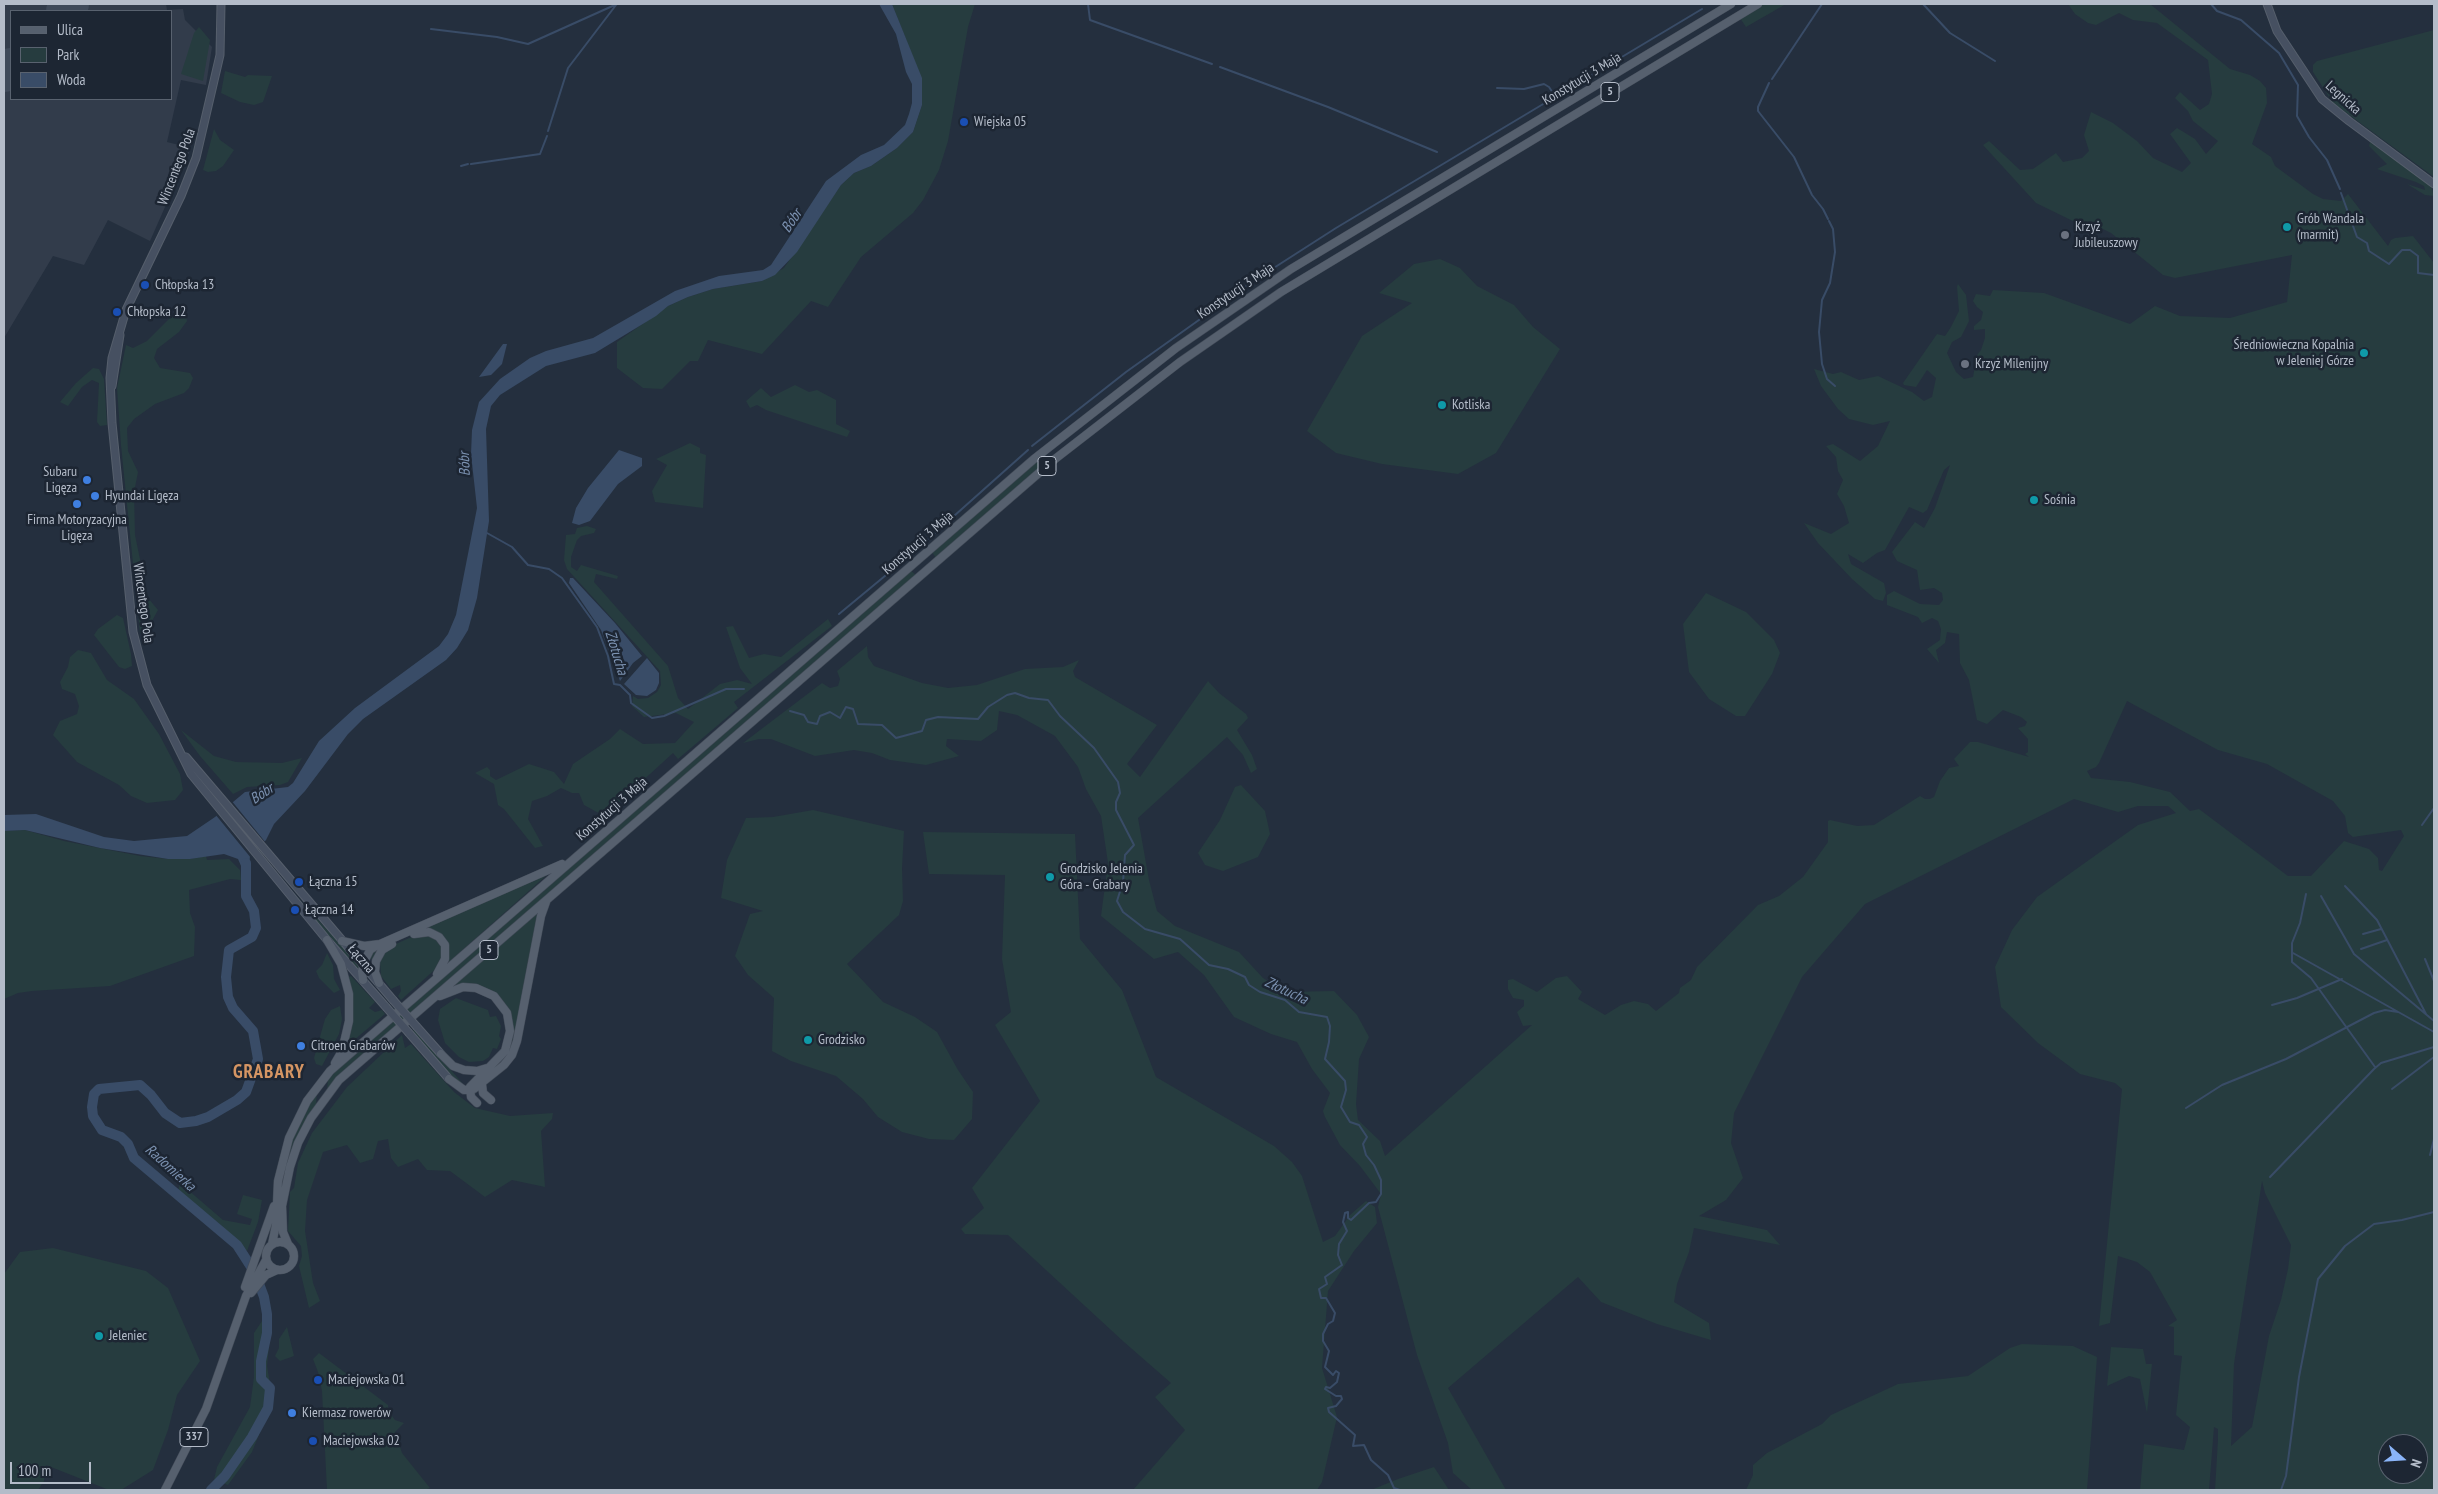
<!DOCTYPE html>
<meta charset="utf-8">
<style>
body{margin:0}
#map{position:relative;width:2438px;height:1494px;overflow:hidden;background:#242f3e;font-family:"PT Sans Narrow",sans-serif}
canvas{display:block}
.frame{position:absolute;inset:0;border:5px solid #b4bcc9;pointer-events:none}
.legend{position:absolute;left:10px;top:10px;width:162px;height:90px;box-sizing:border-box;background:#1d2633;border:1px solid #59626f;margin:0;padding:6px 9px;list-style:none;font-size:15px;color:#b4bcc9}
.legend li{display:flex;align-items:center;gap:10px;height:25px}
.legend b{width:25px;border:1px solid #59626f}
.north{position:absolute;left:2378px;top:1434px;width:50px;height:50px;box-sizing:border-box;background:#1d2633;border:1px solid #59626f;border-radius:50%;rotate:109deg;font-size:14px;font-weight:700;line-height:20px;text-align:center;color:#b4bcc9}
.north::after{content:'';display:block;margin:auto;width:18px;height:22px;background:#8ab4f8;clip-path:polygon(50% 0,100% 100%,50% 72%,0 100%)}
.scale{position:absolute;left:10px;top:1462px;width:81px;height:22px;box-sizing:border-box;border:2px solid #b4bcc9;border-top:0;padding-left:6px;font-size:15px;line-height:18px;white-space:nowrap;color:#b4bcc9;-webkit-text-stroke:4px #1d2633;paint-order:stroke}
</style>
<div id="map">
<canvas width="2438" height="1494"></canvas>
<div class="frame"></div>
<ul class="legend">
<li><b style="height:6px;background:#56606e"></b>Ulica</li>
<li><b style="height:14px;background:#263c3f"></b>Park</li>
<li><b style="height:14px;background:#394c67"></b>Woda</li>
</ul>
<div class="north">N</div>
<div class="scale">100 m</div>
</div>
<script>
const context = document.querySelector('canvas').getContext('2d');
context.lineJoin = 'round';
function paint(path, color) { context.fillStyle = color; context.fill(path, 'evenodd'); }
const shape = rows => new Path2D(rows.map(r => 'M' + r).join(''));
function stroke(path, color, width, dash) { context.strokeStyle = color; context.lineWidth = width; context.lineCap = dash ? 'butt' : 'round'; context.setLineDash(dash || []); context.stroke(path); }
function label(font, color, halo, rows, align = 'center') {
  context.font = font + ' "PT Sans Narrow",sans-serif'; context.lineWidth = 5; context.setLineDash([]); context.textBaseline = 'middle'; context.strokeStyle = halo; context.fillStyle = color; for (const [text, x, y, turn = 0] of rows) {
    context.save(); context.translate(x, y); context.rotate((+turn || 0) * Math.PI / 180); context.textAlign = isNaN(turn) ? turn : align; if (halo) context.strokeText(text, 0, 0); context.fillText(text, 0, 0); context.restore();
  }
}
const airport = shape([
 [4,4,166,4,167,10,183,9,185,20,212,47,206,85,181,80,167,142,191,148,150,241,108,220,84,265,53,256,4,338],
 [11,11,171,11,171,99,11,99]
]);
const green = shape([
 [892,4,975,4,968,27,948,141,939,170,923,200,913,213,861,257,828,307,811,301,762,354,708,340,698,361,690,361,662,389,643,388,617,368,617,342,668,306,688,297,713,289,762,281,784,268,841,185,854,173,871,166,897,148,913,132,922,105,921,78],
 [1764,4,1786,4,1746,27,1740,18],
 [2068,4,2150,4,2230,69,2250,75,2260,81,2266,88,2267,103,2252,144,2271,157,2275,166,2313,194,2323,199,2341,201,2348,194,2388,246,2391,240,2395,238,2413,236,2434,263,2434,1490,2215,1490,2218,1439,2218,1429,2214,1427,2209,1490,2140,1490,2144,1444,2184,1450,2190,1427,2176,1415,2182,1356,2174,1355,2174,1327,2168,1326,2177,1320,2150,1272,2137,1262,2118,1256,2110,1323,2099,1326,2122,1089,2115,1083,2080,1074,2038,1043,2001,1007,1995,967,2012,930,2037,897,2138,825,2176,813,2168,806,2138,806,2118,812,2074,799,1865,904,1802,977,1734,1113,1731,1143,1743,1178,1726,1200,1699,1216,1767,1230,1780,1245,1694,1228,1689,1252,1677,1284,1674,1302,1709,1323,1711,1340,1657,1324,1601,1302,1578,1277,1448,1388,1506,1490,1472,1490,1453,1473,1448,1443,1417,1355,1378,1207,1381,1194,1360,1166,1340,1145,1325,1117,1323,1111,1330,1093,1312,1069,1297,1042,1271,1034,1234,1017,1204,975,1178,952,1154,959,1101,916,1108,863,1101,816,1086,789,1078,767,1055,736,1017,715,999,711,997,730,981,741,947,739,946,746,959,756,926,765,890,760,872,753,854,750,815,756,771,739,759,739,743,743,822,683,830,688,838,686,840,679,837,671,867,646,868,657,874,666,922,683,948,688,977,685,1025,669,1063,667,1079,660,1073,671,1075,677,1157,725,1127,764,1140,777,1208,681,1219,693,1246,714,1248,718,1237,730,1252,755,1257,769,1251,773,1243,755,1227,737,1138,818,1149,880,1157,911,1175,926,1239,952,1263,978,1286,992,1334,991,1357,1015,1369,1037,1359,1059,1356,1104,1358,1120,1380,1141,1385,1156,1532,1025,1523,1026,1517,1012,1524,1006,1524,1000,1513,998,1508,989,1508,980,1513,979,1537,992,1556,978,1567,976,1582,992,1578,999,1605,1015,1621,1005,1634,1001,1648,1004,1656,1011,1679,993,1680,988,1691,980,1697,967,1758,905,1779,896,1803,877,1828,842,1828,821,1830,820,1857,826,1874,825,1920,796,1925,799,1930,799,1934,797,1940,781,1949,768,1959,766,1954,759,1970,742,1978,742,2029,757,2025,754,2028,752,2028,739,2018,728,2025,726,2027,722,2021,717,2003,710,1987,724,1977,720,1969,680,1960,663,1959,634,1947,632,1945,643,1936,650,1939,663,1927,649,1940,640,1941,629,1938,621,1932,618,1922,623,1918,617,1887,605,1887,595,1894,591,1920,604,1939,605,1943,600,1942,593,1934,588,1920,590,1917,570,1897,561,1892,552,1915,522,1924,528,1935,508,1950,465,1944,470,1927,510,1923,513,1909,507,1885,550,1877,553,1863,563,1848,554,1851,564,1884,583,1886,593,1883,601,1875,599,1852,579,1818,543,1804,523,1831,534,1849,523,1844,506,1837,494,1843,480,1838,471,1836,457,1826,446,1833,444,1860,461,1878,446,1890,421,1873,425,1849,419,1838,409,1821,386,1814,369,1833,374,1841,372,1859,380,1878,376,1912,392,1924,401,1932,397,1936,378,1927,370,1916,387,1904,385,1903,383,1937,334,1945,336,1951,327,1959,311,1957,287,1958,284,1966,295,1969,321,1961,337,1952,342,1947,353,1956,372,1964,379,1973,377,1977,355,1981,350,1985,338,1985,329,1974,330,1974,326,1981,320,1983,312,1977,307,1973,301,1976,294,1990,296,1993,290,2044,293,2130,324,2155,306,2180,316,2230,318,2287,302,2292,255,2175,278,2163,275,2111,233,2091,223,2079,224,2036,203,1983,145,1989,141,2020,170,2033,169,2056,153,2063,162,2082,158,2089,151,2084,135,2091,112,2113,123,2137,141,2153,158,2182,172,2191,163,2170,134,2177,128,2195,139,2206,154,2218,141,2193,121,2188,111,2175,98,2180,92,2200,110,2209,104,2212,94,2208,60,2157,23,2133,20,2119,13,2096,25,2088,23,2075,14],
 [2127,701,2218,750,2267,764,2333,801,2345,816,2348,833,2353,837,2401,830,2404,836,2382,871,2379,870,2378,858,2369,849,2344,841,2311,876,2288,876,2199,809,2190,811,2170,792,2130,782,2091,778,2087,771,2096,767,2099,763],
 [2262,1181,2265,1193,2291,1245,2288,1269,2281,1300,2269,1336,2252,1427,2231,1446,2234,1364],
 [2388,1444,2418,1444,2418,1474,2388,1474],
 [199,27,210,40,203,81,181,74,194,33],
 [2434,30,2434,177,2333,103,2313,72,2313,65,2317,61],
 [225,71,245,77,248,75,272,76,263,102,254,105,240,102,221,93],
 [214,129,220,140,234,150,223,166,216,171,208,172,203,170],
 [2370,142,2431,185,2434,196,2425,195,2407,184,2425,190,2424,186,2416,182,2377,169,2387,164,2369,146],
 [1440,259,1460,268,1477,286,1514,305,1533,327,1560,349,1496,453,1458,474,1382,464,1336,453,1307,431,1362,336,1412,303,1379,293,1414,264],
 [180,308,185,312,187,321,179,332,157,349,154,358,160,368,190,373,193,378,189,388,184,393,155,404,134,419,127,428,128,451,138,472,134,492,135,535,148,598,158,610,147,630,140,633,121,445,117,388,126,345,133,348,147,341],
 [93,368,99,369,104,379,107,425,100,426,97,422,99,383,92,380,82,387,68,406,60,402,76,383],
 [795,385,809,392,817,390,836,400,836,424,850,431,847,437,766,410,757,405,750,408,746,401,761,388,771,397],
 [690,443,700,448,700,453,706,455,703,508,655,502,652,491,667,465,656,459],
 [1036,461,1041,467,936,558,932,552],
 [587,526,596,529,594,533,581,536,577,540,571,557,571,567,577,571,581,565,618,576,617,579,596,574,594,582,668,666,678,698,688,709,720,684,737,680,752,684,740,668,726,627,733,626,749,658,764,654,781,657,828,619,832,626,734,702,738,708,678,759,673,753,604,816,584,805,579,793,572,793,561,788,547,796,532,801,528,819,543,846,535,848,504,809,498,805,494,784,475,773,487,767,490,770,490,776,496,780,529,764,554,772,564,784,573,764,610,739,620,729,643,744,675,743,694,722,676,713,644,717,632,706,633,696,638,699,648,698,657,692,661,685,660,671,567,569,564,560,566,535,575,534,577,528],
 [910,570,916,575,337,1078,327,1090,328,1078,332,1073],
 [1706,593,1746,612,1774,640,1780,653,1772,674,1745,716,1736,716,1709,699,1689,672,1683,624],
 [117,615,123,618,131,654,132,666,125,669,119,667,94,635,98,629],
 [78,650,91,653,107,680,134,699,159,734,180,774,183,790,175,800,147,803,131,796,119,785,77,762,53,735,60,721,77,714,79,706,75,694,62,689,60,682,68,667,70,657],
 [181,730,214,756,236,762,282,763,302,758,288,782,280,785,247,787,233,794,200,756],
 [1241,785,1265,811,1270,834,1258,857,1223,871,1205,865,1198,853,1220,820,1235,787],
 [813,810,904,831,902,868,903,901,899,915,847,964,883,1002,915,1017,937,1032,958,1070,973,1092,972,1119,954,1140,929,1139,902,1132,878,1117,863,1099,836,1076,791,1061,772,1051,774,998,748,975,735,956,750,914,763,911,721,898,727,860,746,818,773,817],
 [25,830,64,841,140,856,168,859,190,859,206,856,207,860,229,859,240,870,241,880,230,879,189,890,190,913,195,927,194,956,110,986,32,991,18,993,4,999,4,831],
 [923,832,1075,834,1080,939,1122,990,1156,1077,1274,1146,1292,1162,1302,1176,1323,1242,1335,1236,1350,1215,1366,1201,1375,1207,1377,1223,1354,1251,1328,1291,1322,1368,1337,1417,1322,1482,1317,1490,1133,1490,1185,1430,1155,1397,1171,1383,1124,1342,1008,1235,965,1234,961,1229,984,1208,972,1188,1040,1101,995,1025,1011,1012,1002,959,1005,875,929,874],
 [548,874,449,962,445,940,438,933,428,929,422,929,384,945,377,951,373,961,369,956,381,945],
 [290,889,360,966,359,970,289,890],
 [536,914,538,915,514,1045,505,1060,482,1081,507,1052,512,1041,513,1031,506,1006,495,994,457,986,455,983],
 [418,934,424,934,438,939,443,950,440,965,401,1000,398,996,401,991,400,985,391,989,381,976,380,962,378,961,387,948],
 [327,953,333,965,334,979,340,990,334,993,319,978,316,971,322,965],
 [351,976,375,1002,369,1008,375,1012,382,1010,385,1014,347,1046,348,977],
 [456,998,488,1010,490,1017,496,1016,501,1026,499,1036,501,1039,497,1049,493,1048,489,1057,483,1061,469,1062,459,1057,445,1043,438,1020,440,1009],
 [340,1006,342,1019,339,1034,322,1066,316,1064,314,1058,325,1019,331,1010],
 [415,1029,464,1085,464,1086,456,1083,412,1032],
 [402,1035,405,1048,411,1044,454,1092,475,1108,510,1116,553,1113,552,1119,541,1131,545,1187,512,1180,485,1197,450,1171,427,1170,418,1159,398,1167,391,1158,388,1139,378,1141,373,1159,360,1163,347,1145,323,1152,307,1200,305,1231,313,1283,320,1301,309,1308,299,1266,302,1256,301,1246,288,1231,290,1192,294,1188,298,1163,312,1133,347,1087],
 [317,1091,316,1104,308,1116,287,1166,281,1185,288,1150,302,1115],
 [180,1183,223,1220,250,1225,252,1219,237,1214,243,1195,262,1200,258,1222,247,1251,221,1225,178,1191],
 [53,1248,146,1271,168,1288,200,1361,177,1395,168,1430,153,1470,121,1490,109,1490,46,1465,44,1481,38,1490,4,1490,4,1274,20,1252],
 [262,1321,271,1326,267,1366,270,1384,264,1422,252,1452,228,1485,214,1480,217,1467,250,1407,254,1377,254,1333],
 [287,1327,294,1356,280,1361,275,1356,279,1348,279,1339],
 [2022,1344,2073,1346,2097,1357,2087,1490,1746,1490,1753,1475,1753,1465,1767,1453,1822,1424,1831,1415,1898,1384,1968,1376,2010,1348],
 [2111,1347,2143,1349,2146,1364,2152,1364,2147,1413,2140,1379,2129,1376,2107,1386],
 [319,1353,388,1405,388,1411,395,1420,404,1423,395,1432,402,1453,430,1488,424,1490,327,1490,322,1391,318,1372,313,1359],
 [1434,1467,1449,1490,1371,1490,1398,1479]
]);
const water = shape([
 [879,4,892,4,922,78,922,105,913,132,897,148,871,166,854,173,841,185,797,252,775,275,762,281,713,289,688,297,668,306,656,316,595,353,546,366,500,395,491,406,486,429,489,521,477,598,468,630,457,648,446,660,363,719,348,734,305,791,274,824,266,840,250,856,248,875,245,875,238,859,224,854,190,859,168,859,100,848,25,830,4,831,4,815,36,814,104,837,134,841,187,836,215,817,245,792,288,787,293,783,319,741,355,708,439,646,448,634,456,615,477,508,471,454,472,430,479,402,500,379,530,358,546,351,593,338,675,291,719,276,763,270,771,265,826,181,861,155,884,145,905,125,909,114,912,103,912,84,906,72,896,34],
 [503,344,507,344,502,364,491,375,479,377],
 [619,450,642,458,642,466,618,484,590,521,579,525,572,523,576,508,588,488],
 [570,578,573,578,615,623,642,656,633,663,620,681,601,630,569,583],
 [647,658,659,673,659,683,656,690,647,696,636,695,624,684]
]);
const pier = shape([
 [231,800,266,843,259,850,223,807],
 [222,807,258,851,251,858,215,814]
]);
const stream = shape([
 [1088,4,1090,20,1212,64],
 [1923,4,1950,33,1995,61],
 [2211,4,2217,11,2241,20,2279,53,2298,85,2297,116,2309,137,2327,160,2340,189],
 [431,29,497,37,528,44,617,4],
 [1220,67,1328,107,1437,152],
 [1772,79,1822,4],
 [1769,83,1758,107,1758,111,1794,157,1812,195,1823,209,1828,219],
 [1497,88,1524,89,1544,84,1549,87,1553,93],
 [548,131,568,68,616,5],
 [471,164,540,154,547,136],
 [461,166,468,164],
 [2341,193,2357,237,2367,243,2369,251,2389,264,2402,250,2410,250,2418,256,2418,273,2434,275],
 [1829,221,1833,229,1835,252,1830,283,1822,300,1819,332,1822,364,1827,379,1835,386],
 [1032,446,1126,372,1255,280,1336,228,1702,9],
 [487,533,512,547,528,565,549,569,562,578,597,627,608,656,614,684,620,685,630,695,631,703,652,718,664,716,726,689,744,689],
 [908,557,1028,450],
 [839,614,903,561],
 [790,711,804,715,808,722,817,724,820,716,830,712,840,718,846,707,853,709,858,724,882,725,896,738,922,731,926,720,938,717,978,719,988,707,1007,695,1015,693,1029,698,1048,700,1060,716,1094,748,1118,782,1120,793,1116,802,1116,810,1134,845,1125,855,1123,882,1117,901,1123,912,1145,929,1180,939,1209,965,1228,969,1245,977,1249,985,1260,992,1285,1000,1299,1012,1327,1017,1330,1026,1329,1042,1325,1059,1345,1081,1346,1090,1341,1107,1350,1122,1359,1125,1367,1137,1363,1144,1366,1155,1374,1165,1381,1180,1381,1194,1376,1202,1369,1203,1351,1220,1348,1218,1348,1212,1345,1213,1343,1222,1347,1231,1339,1244,1338,1255,1342,1265,1325,1277,1327,1284,1319,1289,1321,1298,1326,1298,1335,1313,1333,1321,1328,1324,1323,1334,1323,1341,1329,1351,1325,1367,1333,1375,1336,1371,1339,1373,1337,1382,1330,1388,1326,1387,1325,1389,1336,1396,1341,1396,1342,1399,1336,1406,1328,1408,1329,1412,1355,1435,1353,1446,1364,1445,1371,1460,1388,1475,1394,1488,1400,1490],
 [2422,825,2434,808],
 [2345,886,2377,920,2426,1014],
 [2306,894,2300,923,2292,943,2292,962,2311,978,2375,1067],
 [2321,896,2354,954,2434,1021],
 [2363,934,2381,929],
 [2361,949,2387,940],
 [2293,953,2434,1032],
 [2425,959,2434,981],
 [2272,1005,2297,998,2342,979],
 [2392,1089,2434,1057],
 [2186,1108,2222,1085,2286,1059,2374,1013,2385,1010,2398,1012],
 [2430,1155,2434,1139],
 [2270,1177,2374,1069,2381,1063,2434,1047],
 [2281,1490,2286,1476,2299,1377,2318,1279,2345,1246,2374,1224,2402,1220,2434,1212]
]);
const river = shape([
 [211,1490,225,1476,252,1437,268,1408,270,1388,261,1379,261,1361,267,1333,267,1314,264,1297,255,1273,237,1245,134,1158,128,1144,121,1137,102,1130,93,1116,92,1107,94,1094,99,1089,140,1085,151,1095,165,1113,180,1123,196,1121,208,1117,237,1100,246,1092,258,1059,253,1031,233,1008,228,997,226,977,229,950,252,937,256,928,254,911,246,896,246,863]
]);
const runway = shape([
 [64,11,71,4],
 [4,74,11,66]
]);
const secondary = shape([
 [221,4,220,55,196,158,181,196,126,310,112,358,110,378,112,423,133,632,147,685,191,774,327,940,386,1007],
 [2267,4,2277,31,2322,99,2349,121,2434,184],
 [112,386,120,335],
 [186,757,393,1000],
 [417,1027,441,1054],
 [409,1033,449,1079]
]);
const primary = shape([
 [414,934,429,932,439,937,445,945,445,959,437,974],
 [327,940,341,964,349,994,349,1021,342,1051,335,1063],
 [342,941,364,946,380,944,562,864],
 [363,980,362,971,365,960,370,950,376,946],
 [379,983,375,972,376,961,382,950,392,944],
 [440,996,463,987,476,988,494,996,507,1013,510,1031,505,1051,470,1087,471,1097,477,1103],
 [441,1054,453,1066,464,1070,477,1071,487,1068],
 [449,1079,464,1090,474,1089,504,1065,512,1055,517,1041,541,916,546,902],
 [482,1084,483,1093,491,1100],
 '266 1256a14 14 0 1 1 28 0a14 14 0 1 1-28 0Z',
 [272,1244,276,1225,278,1181,289,1138,307,1101,330,1071,1034,459,1176,348,1291,269,1731,4],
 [288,1244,283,1232,282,1206,290,1167,298,1143,311,1118,339,1080,1055,459,1180,362,1281,292,1758,4],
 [245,1287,274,1206],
 [251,1293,266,1275,277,1270],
 [165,1490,206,1409,246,1296,266,1260]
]);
const secondaryBridge = shape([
 [393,1000,417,1027],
 [386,1007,409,1033]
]);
const markers = [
 [964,122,5,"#1a4fb4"],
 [2287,227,5,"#0f9aa8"],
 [2065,235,5,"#6b7280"],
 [145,285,5,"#1a4fb4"],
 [117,312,5,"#1a4fb4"],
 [2364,353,5,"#0f9aa8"],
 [1965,364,5,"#6b7280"],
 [1442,405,5,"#0f9aa8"],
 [87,480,5,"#3f7fe0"],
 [95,496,5,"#3f7fe0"],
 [2034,500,5,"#0f9aa8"],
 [77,504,5,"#3f7fe0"],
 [1050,877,5,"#0f9aa8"],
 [299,882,5,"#1a4fb4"],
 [295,910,5,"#1a4fb4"],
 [808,1040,5,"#0f9aa8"],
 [301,1046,5,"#3f7fe0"],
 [99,1336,5,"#0f9aa8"],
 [318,1380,5,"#1a4fb4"],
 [292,1413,5,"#3f7fe0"],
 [313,1441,5,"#1a4fb4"]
];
const shields = [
 [1610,92,18],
 [1047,466,18],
 [489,950,18],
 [194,1437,28]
];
const shieldNames = [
 ["5",1610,92],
 ["5",1047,466],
 ["5",489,950],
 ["337",194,1437]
];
const streetNames = [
 ["Konstytucji 3 Maja",1582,79,-31],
 ["Legnicka",2343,98,42],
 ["Wincentego Pola",177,167,-69],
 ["Konstytucji 3 Maja",1236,291,-34],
 ["Konstytucji 3 Maja",918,543,-41],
 ["Wincentego Pola",143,603,82],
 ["Konstytucji 3 Maja",612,809,-41],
 ["Łączna",361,959,49]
];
const poiNames = [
 ["Wiejska 05",974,122],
 ["Grób Wandala",2297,219],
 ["(marmit)",2297,235],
 ["Krzyż",2075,227],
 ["Jubileuszowy",2075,243],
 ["Chłopska 13",155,285],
 ["Chłopska 12",127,312],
 ["Średniowieczna Kopalnia",2354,345,"right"],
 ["w Jeleniej Górze",2354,361,"right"],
 ["Krzyż Milenijny",1975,364],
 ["Kotliska",1452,405],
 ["Subaru",77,472,"right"],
 ["Ligęza",77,488,"right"],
 ["Hyundai Ligęza",105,496],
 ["Sośnia",2044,500],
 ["Firma Motoryzacyjna",77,520,"center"],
 ["Ligęza",77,536,"center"],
 ["Grodzisko Jelenia",1060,869],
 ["Góra - Grabary",1060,885],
 ["Łączna 15",309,882],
 ["Łączna 14",305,910],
 ["Grodzisko",818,1040],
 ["Citroen Grabarów",311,1046],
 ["Jeleniec",109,1336],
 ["Maciejowska 01",328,1380],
 ["Kiermasz rowerów",302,1413],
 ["Maciejowska 02",323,1441]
];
const waterNames = [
 ["Bóbr",792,221,-56],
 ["Bóbr",465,464,-92],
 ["Złotucha",616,653,73],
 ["Bóbr",262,794,-33],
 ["Złotucha",1286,991,25],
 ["Radomierka",170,1168,42]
];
const districtNames = [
 ["GRABARY",269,1073]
];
paint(airport, '#323c4b');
paint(green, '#263c3f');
paint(water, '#394c67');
paint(pier, '#242f3e');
stroke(stream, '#394c67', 2);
stroke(river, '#394c67', 10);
stroke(runway, '#3f4a5a', 36);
stroke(secondary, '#565f6c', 9);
stroke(primary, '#414a57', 9);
stroke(secondary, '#465061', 7);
stroke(primary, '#56606e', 8);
stroke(secondaryBridge, '#565f6c', 9, []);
stroke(secondaryBridge, '#465061', 7);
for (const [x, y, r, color] of markers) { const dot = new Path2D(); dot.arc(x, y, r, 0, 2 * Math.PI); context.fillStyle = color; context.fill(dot); stroke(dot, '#1d2633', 2); }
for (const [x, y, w] of shields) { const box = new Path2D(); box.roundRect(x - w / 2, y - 9.5, w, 19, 4); context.fillStyle = '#1d2633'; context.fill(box); stroke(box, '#b4bcc9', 1); }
label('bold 12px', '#b4bcc9', null, shieldNames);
label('14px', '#b4bcc9', '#1d2633', streetNames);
label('14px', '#b4bcc9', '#1d2633', poiNames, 'left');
label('italic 15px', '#7c92b1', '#1d2633', waterNames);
context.letterSpacing = '1px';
label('bold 19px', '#d59563', '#1d2633', districtNames);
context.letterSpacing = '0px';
</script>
